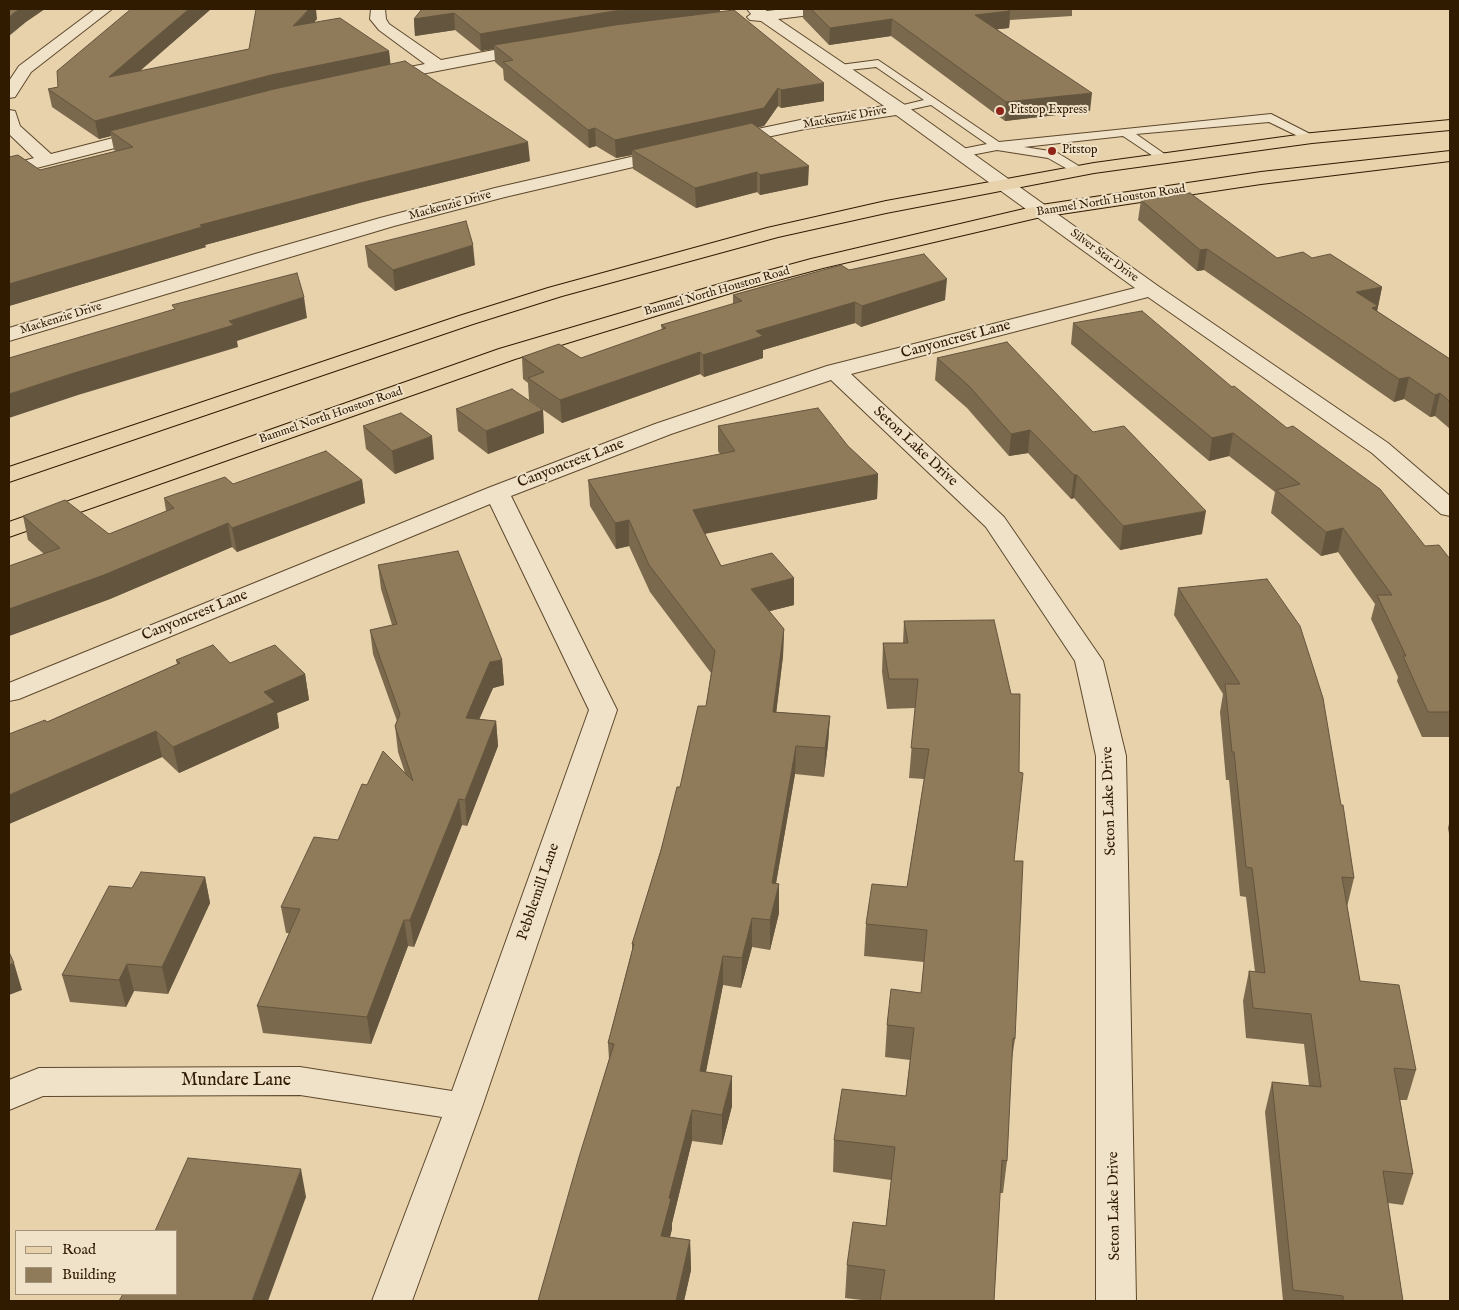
<!DOCTYPE html>
<style>
body{margin:0}
#map{position:relative;width:1459px;height:1310px;overflow:hidden;background:#e7d2ac;font-family:"IM FELL English",serif}
canvas{display:block}
.frame{position:absolute;inset:0;border:10px solid #301a00;pointer-events:none}
.legend{position:absolute;left:15px;top:1230px;width:162px;height:65px;box-sizing:border-box;background:#efe2c9;border:1px solid #a39279;margin:0;padding:6px 9px;list-style:none;font-size:15px;color:#301a00}
.legend li{display:flex;align-items:center;gap:10px;height:25px}
.legend b{width:25px;border:1px solid #a39279}
</style>
<div id="map">
<canvas width="1459" height="1310"></canvas>
<div class="frame"></div>
<ul class="legend">
<li><b style="height:6px;background:#e7d2ac"></b>Road</li>
<li><b style="height:14px;background:#8f7a59"></b>Building</li>
</ul>
</div>
<script>
const context = document.querySelector('canvas').getContext('2d');
context.lineJoin = 'round';
const shape = rows => new Path2D(rows.map(r => 'M' + r).join(''));
function stroke(path, color, width, dash) { context.strokeStyle = color; context.lineWidth = width; context.lineCap = dash ? 'butt' : 'round'; context.setLineDash(dash || []); context.stroke(path); }
function paint(path, color) { context.fillStyle = color; context.fill(path, 'evenodd'); }
function label(font, color, halo, rows, align = 'center') {
  context.font = font + ' "IM FELL English",serif'; context.lineWidth = 4; context.setLineDash([]); context.textBaseline = 'middle'; context.strokeStyle = halo; context.fillStyle = color; for (const [text, x, y, turn = 0] of rows) {
    context.save(); context.translate(x, y); context.rotate((+turn || 0) * Math.PI / 180); context.textAlign = isNaN(turn) ? turn : align; if (halo) context.strokeText(text, 0, 0); context.fillText(text, 0, 0); context.restore();
  }
}
const lane = shape([
 [878,60,999,142,1271,114,1318,138,1316,141,1308,141,1269,122,1136,134,1166,155,1168,158,1166,161,1162,162,1123,136,1024,147,1056,152,1082,168,1084,171,1078,175,1048,158,997,150,961,157,957,156,955,153,957,150,987,144,931,105,899,112,895,111,893,109,895,107,924,100,876,67,840,71,834,68,840,65,878,60]
]);
const street = shape([
 [95,9,112,9,31,72,15,97,9,98,9,81,19,66,95,9],
 [371,9,385,9,386,19,389,24,441,60,531,43,537,45,539,48,537,51,531,53,380,82,374,80,372,77,374,74,425,64,379,30,370,19,371,9],
 [747,9,764,9,767,11,784,9,825,9,823,12,818,14,778,19,905,105,1158,286,1388,443,1450,496,1450,516,1441,514,1372,453,1148,297,851,374,1004,517,1103,661,1126,756,1136,1301,1096,1301,1096,756,1075,661,986,527,831,380,671,434,511,496,617,710,482,1107,412,1301,372,1301,442,1117,300,1095,43,1096,9,1110,9,1080,39,1068,300,1067,452,1091,589,710,490,504,19,699,9,701,9,683,488,488,655,424,827,366,1135,288,896,115,805,129,729,145,723,144,720,140,723,136,729,135,805,119,884,106,761,21,750,20,747,17,751,14,747,9],
 [9,110,15,111,20,126,51,154,148,129,154,130,157,134,154,138,9,175,9,165,34,158,9,134,9,110],
 [670,148,676,149,679,153,676,157,505,197,394,226,9,341,9,328,255,254,380,218,495,188,670,148]
]);
const primary = shape([
 [1450,120,1450,130,1312,143,1094,173,886,213,778,237,562,296,473,324,9,482,9,467,459,316,548,288,767,228,886,201,1094,163,1312,133,1450,120],
 [1450,151,1450,161,1261,184,1041,217,823,268,744,289,515,359,9,537,9,522,499,349,730,281,811,259,1041,205,1261,172,1450,151]
]);
const wall = shape([
 [131,9,211,9,140,71,249,49,317,19,314,22,389,51,390,64,530,161,363,202,205,245,206,247,9,306,9,157,40,170,116,151,114,150,111,136,99,139,52,107,48,89,58,87],
 [422,9,720,12,824,101,781,108,778,106,764,126,758,127,808,185,760,195,757,192,696,208,633,169,632,155,616,158,596,146,589,148,504,80,503,69,495,62,494,49,481,51,455,30,415,36,414,19],
 [803,9,1090,9,1090,10,1072,10,1072,16,1010,20,1009,28,997,29,1090,111,1005,121,891,36,829,45,803,18],
 [1141,200,1277,258,1312,258,1382,287,1377,311,1450,359,1450,429,1435,416,1430,417,1404,399,1394,402,1204,270,1197,271,1138,220],
 [365,246,475,265,395,291,368,267],
 [849,270,945,300,861,327,855,323,763,350,763,358,704,377,700,374,562,423,529,400,528,383,523,379,522,357,581,358,662,330,661,325,733,304,733,295],
 [1073,323,1232,387,1425,546,1450,559,1450,737,1422,737,1397,681,1398,677,1371,619,1375,604,1338,552,1321,556,1271,513,1275,492,1229,456,1209,461,1071,344],
 [937,358,1093,432,1202,534,1120,550,1074,498,1071,499,1028,453,1009,456,967,408,935,380],
 [456,409,543,410,544,433,488,454,458,431],
 [363,426,434,459,395,474,366,449],
 [718,426,848,446,878,474,877,499,705,534,721,566,794,578,794,605,769,611,784,629,783,656,776,712,830,716,828,744,824,777,795,774,776,883,779,884,779,913,770,950,752,947,741,988,723,985,706,1072,732,1106,722,1145,692,1141,672,1223,672,1229,670,1237,690,1240,691,1270,684,1301,538,1301,609,1059,608,1043,632,950,632,944,680,787,706,706,711,673,650,592,629,546,616,549,590,506,588,480,720,454,718,451],
 [362,480,365,503,237,552,232,547,110,599,9,636,9,566,44,554,28,540,23,516,109,534,166,511,164,498,233,484],
 [378,565,502,660,504,685,493,688,479,719,496,721,498,746,467,826,462,825,414,947,408,946,371,1044,263,1033,257,1006,289,933,286,933,281,907,338,840,367,785,405,773,398,752,395,726,397,721,373,654,370,630,392,625,381,589],
 [1267,579,1354,878,1347,907,1360,981,1416,1070,1407,1100,1400,1100,1413,1174,1403,1205,1388,1203,1403,1301,1283,1301,1265,1112,1272,1082,1309,1086,1304,1044,1246,1038,1243,1001,1249,971,1255,972,1246,897,1240,896,1229,780,1226,780,1220,712,1223,694,1174,615,1178,588],
 [904,621,1014,861,1015,1039,1011,1065,1007,1161,1003,1193,1000,1193,994,1301,870,1301,845,1298,847,1265,886,1226,891,1180,833,1172,834,1140,906,1096,910,1060,885,1057,887,1025,921,993,924,962,864,956,866,924,907,887,924,779,909,778,915,708,887,709,882,672,883,643,903,643],
 [176,660,230,663,305,674,309,700,277,713,279,728,179,773,162,757,9,824,47,722,177,664],
 [1450,820,1450,839,1448,828],
 [205,877,210,903,168,994,134,991,126,1007,70,1002,62,975,132,888]
]);
const shadedWall = shape([
 [19,9,45,9,26,22,9,36,9,17],
 [189,9,211,9,112,95,109,77],
 [309,9,316,9,317,19,295,43,293,26],
 [635,9,720,9,720,15,494,45,494,49,481,51,480,34,614,11],
 [1010,11,1009,28,973,32,975,15],
 [454,13,455,30,415,36,414,19],
 [892,19,891,36,829,45,830,28],
 [389,51,391,68,110,131,111,136,99,139,95,121,271,75],
 [824,83,824,101,781,108,781,90],
 [778,88,778,106,764,126,638,153,632,150,632,155,616,158,615,140],
 [1092,93,1090,111,1005,121,1006,102],
 [595,128,596,146,589,148,588,130],
 [528,142,530,161,363,202,205,245,206,247,9,306,9,284,200,225,360,183],
 [809,166,808,185,760,195,760,175],
 [757,172,757,192,696,208,695,188],
 [473,245,475,265,395,291,393,270],
 [1207,249,1204,270,1197,271,1200,250],
 [947,279,945,300,861,327,862,306],
 [1382,287,1378,307,1378,306,1374,328,1356,292],
 [304,297,307,318,237,341,238,347,78,395,9,418,9,394,229,321],
 [855,302,855,323,763,350,763,358,704,377,703,355,756,331],
 [700,352,700,374,562,423,560,400],
 [1409,377,1404,399,1394,402,1399,379],
 [1440,393,1435,416,1430,417,1435,395],
 [543,410,544,433,488,454,486,431],
 [1030,430,1028,453,1009,456,1011,434],
 [1233,433,1229,456,1209,461,1212,438],
 [432,436,434,459,395,474,392,451],
 [878,474,877,499,693,536,693,510],
 [1074,475,1077,475,1074,498,1071,499],
 [362,480,365,503,237,552,232,528],
 [1206,511,1202,534,1120,550,1123,526],
 [629,520,629,546,616,549,615,523],
 [228,523,232,547,110,599,9,636,9,609],
 [1343,528,1338,552,1321,556,1326,532],
 [794,578,794,605,751,616,751,589],
 [784,629,783,656,773,740,773,712],
 [502,660,504,685,493,688,469,743,466,718,490,662],
 [305,674,309,700,277,713,279,728,179,773,173,747,264,692],
 [830,716,828,744,824,777,825,748],
 [496,721,498,746,467,826,465,800],
 [156,731,162,757,9,824,9,795],
 [796,746,795,774,771,912,772,883],
 [459,799,462,825,414,947,410,920],
 [205,877,210,903,168,994,162,967],
 [779,884,779,913,770,950,770,920],
 [752,918,752,947,741,988,742,958],
 [404,920,408,946,371,1044,367,1017],
 [723,956,723,985,700,1101,700,1071],
 [14,963,22,990,9,995,9,965],
 [127,964,134,991,126,1007,119,980],
 [732,1076,732,1106,722,1145,722,1115],
 [692,1110,692,1141,672,1223,672,1229,662,1267,661,1236,669,1198],
 [301,1169,306,1197,268,1301,252,1301],
 [690,1240,691,1270,684,1301,676,1301]
]);
const building = shape([
 [9,9,19,9,9,17,9,9],
 [131,9,189,9,109,77,249,49,256,9,309,9,293,26,340,18,389,51,271,75,95,121,48,89,58,87,57,71,131,9],
 [422,9,635,9,614,11,480,34,454,13,414,19,422,9],
 [811,9,1007,9,1010,11,975,15,1092,93,1006,102,892,19,830,28,811,9],
 [734,10,824,83,781,90,778,88,764,108,615,140,595,128,588,130,503,62,513,60,494,45,615,25,734,10],
 [405,61,528,142,360,183,200,225,202,227,9,284,9,157,18,155,40,170,133,147,110,131,274,89,405,61],
 [752,123,809,166,760,175,757,172,695,188,632,150,752,123],
 [1190,193,1277,258,1303,252,1312,258,1330,254,1382,287,1356,292,1378,306,1372,308,1450,359,1450,402,1440,393,1435,395,1409,377,1399,379,1207,249,1200,250,1141,200,1190,193],
 [466,221,473,245,393,270,365,246,466,221],
 [924,254,947,279,862,306,855,302,756,331,763,336,703,355,700,352,560,400,528,378,544,372,522,357,559,344,581,358,666,328,661,325,742,301,733,295,841,265,849,270,924,254],
 [297,273,304,297,229,321,234,325,74,373,9,394,9,358,175,309,172,305,297,273],
 [1142,311,1232,387,1234,386,1287,428,1293,426,1380,489,1425,546,1439,545,1450,559,1450,712,1428,712,1403,656,1406,656,1377,595,1392,595,1343,528,1326,532,1276,490,1300,484,1233,433,1212,438,1073,323,1142,311],
 [1007,342,1093,432,1124,426,1206,511,1123,526,1077,475,1074,475,1030,430,1011,434,969,386,937,358,1007,342],
 [512,389,543,410,486,431,456,409,512,389],
 [818,408,848,446,878,474,693,510,721,566,772,553,794,578,751,589,784,629,773,712,830,716,825,748,796,746,772,883,779,884,770,920,752,918,742,958,723,956,700,1071,732,1076,722,1115,692,1110,669,1198,671,1199,661,1236,690,1240,676,1301,538,1301,579,1157,614,1044,608,1043,634,944,632,944,661,850,677,787,680,787,698,706,706,706,715,651,649,565,629,520,615,523,588,480,735,451,718,426,818,408],
 [401,413,432,436,392,451,363,426,401,413],
 [326,451,362,480,232,528,228,523,104,575,9,609,9,566,60,548,23,516,65,500,109,534,174,508,164,498,225,477,233,484,326,451],
 [458,551,502,660,490,662,466,718,496,721,465,800,459,799,410,920,404,920,367,1017,257,1006,300,909,281,907,314,837,338,840,362,784,367,785,383,751,413,781,395,726,400,714,370,630,397,624,378,565,458,551],
 [1267,579,1300,626,1323,698,1341,805,1343,805,1354,878,1342,877,1360,981,1399,985,1416,1070,1394,1068,1413,1174,1383,1171,1403,1301,1343,1301,1343,1296,1293,1290,1272,1082,1321,1087,1311,1014,1253,1008,1249,971,1265,973,1252,868,1246,867,1234,752,1232,752,1225,684,1240,684,1178,588,1267,579],
 [994,620,1011,694,1020,694,1019,772,1023,773,1014,861,1023,861,1015,1039,1013,1038,1007,1161,1002,1160,994,1301,880,1301,885,1270,847,1265,853,1222,886,1226,895,1147,834,1140,842,1089,906,1096,914,1028,887,1025,891,989,921,993,927,930,866,924,872,884,907,887,929,749,911,748,918,679,889,679,883,643,908,643,904,621,994,620],
 [213,645,230,663,275,645,305,674,264,692,275,702,173,747,156,731,9,795,9,734,45,720,47,722,180,663,176,660,213,645],
 [141,872,205,877,162,967,127,964,119,980,62,975,109,886,132,888,141,872],
 [9,952,14,963,9,965,9,952],
 [188,1158,301,1169,252,1301,119,1301,123,1294,176,1294,176,1231,155,1231,188,1158]
]);
const markers = [
 [1000,111,5,"#8f2418"],
 [1052,151,5,"#8f2418"]
];
const farPoinames = [
 ["Pitstop Express",1010,111],
 ["Pitstop",1062,151]
];
const farStreetnames = [
 ["Mackenzie Drive",845,118,-10],
 ["Bammel North Houston Road",1111,201,-9],
 ["Mackenzie Drive",450,206,-15],
 ["Silver Star Drive",1104,256,36],
 ["Bammel North Houston Road",717,292,-16],
 ["Mackenzie Drive",61,319,-17],
 ["Bammel North Houston Road",331,416,-19]
];
const streetNames = [
 ["Canyoncrest Lane",956,340,-15],
 ["Seton Lake Drive",915,447,43],
 ["Canyoncrest Lane",571,464,-21],
 ["Canyoncrest Lane",195,616,-22],
 ["Seton Lake Drive",1110,801,-92],
 ["Pebblemill Lane",539,892,-71],
 ["Seton Lake Drive",1115,1206,-91]
];
const nearStreetnames = [
 ["Mundare Lane",236,1081]
];
stroke(lane, '#5e482b', 2);
stroke(street, '#5e482b', 2);
stroke(primary, '#301a00', 2);
paint(lane, '#efe2c9');
paint(street, '#efe2c9');
paint(primary, '#e7d2ac');
paint(wall, '#7b694d');
paint(shadedWall, '#64553e');
paint(building, '#8f7a59');
stroke(building, '#64553e', 1);
for (const [x, y, r, color] of markers) { const dot = new Path2D(); dot.arc(x, y, r, 0, 2 * Math.PI); context.fillStyle = color; context.fill(dot); stroke(dot, '#efe2c9', 2); }
label('12px', '#301a00', '#efe2c9', farPoinames, 'left');
label('12px', '#301a00', '#efe2c9', farStreetnames);
label('15px', '#301a00', '#efe2c9', streetNames);
label('18px', '#301a00', '#efe2c9', nearStreetnames);
</script>
